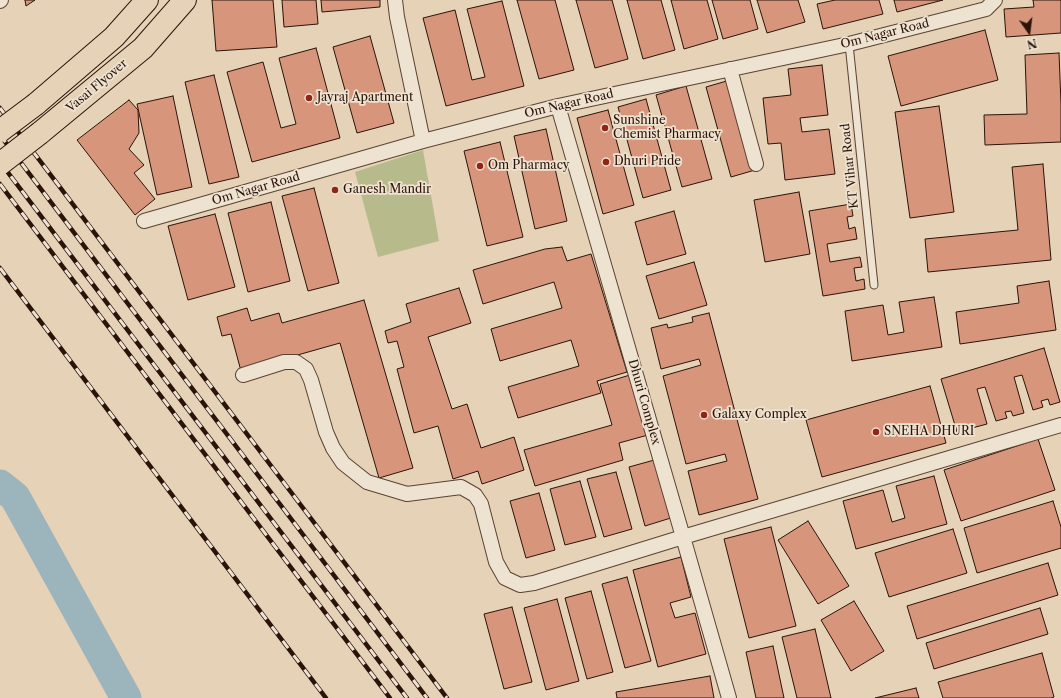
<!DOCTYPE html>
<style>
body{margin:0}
#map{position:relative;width:1061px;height:698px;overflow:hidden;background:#e5d2b7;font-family:"Libre Caslon Text",serif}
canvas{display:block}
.north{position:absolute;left:1009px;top:12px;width:40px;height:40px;-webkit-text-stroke:3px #eee2d0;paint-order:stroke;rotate:166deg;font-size:11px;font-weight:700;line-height:16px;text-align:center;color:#2b1309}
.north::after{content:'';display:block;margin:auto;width:14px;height:18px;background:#2b1309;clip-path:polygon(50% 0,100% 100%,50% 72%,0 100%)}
</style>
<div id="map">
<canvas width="1061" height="698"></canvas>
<div class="north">N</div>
</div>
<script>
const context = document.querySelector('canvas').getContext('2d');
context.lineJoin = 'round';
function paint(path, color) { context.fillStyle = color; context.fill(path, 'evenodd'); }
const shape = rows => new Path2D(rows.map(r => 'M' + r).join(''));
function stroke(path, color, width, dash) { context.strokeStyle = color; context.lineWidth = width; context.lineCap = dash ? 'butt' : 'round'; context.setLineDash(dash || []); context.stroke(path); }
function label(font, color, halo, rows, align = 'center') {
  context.font = font + ' "Libre Caslon Text",serif'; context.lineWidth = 3.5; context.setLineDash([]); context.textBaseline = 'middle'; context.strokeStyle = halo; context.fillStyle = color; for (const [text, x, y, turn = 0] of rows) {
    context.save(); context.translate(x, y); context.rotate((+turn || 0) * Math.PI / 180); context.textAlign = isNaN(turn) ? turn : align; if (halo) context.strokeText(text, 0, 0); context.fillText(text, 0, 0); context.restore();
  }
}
const green = shape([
 [423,150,439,241,378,257,355,172]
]);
const river = shape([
 [0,485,15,497,126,698]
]);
const building = shape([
 [25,0,35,0,26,6,25,0],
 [212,0,273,0,277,47,216,51,212,0],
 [282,0,316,0,318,24,284,27,282,0],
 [321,0,380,0,380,7,322,12,321,0],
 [517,0,555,0,574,70,539,79,517,0],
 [576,0,612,0,628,59,595,68,576,0],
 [627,0,661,0,675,50,643,59,627,0],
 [671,0,707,0,718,39,684,49,671,0],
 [712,0,750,0,758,29,723,39,712,0],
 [757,0,798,0,805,22,767,33,757,0],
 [835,0,879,0,883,14,823,29,817,4,835,0],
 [894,0,943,0,897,12,894,0],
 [1033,0,1061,0,1061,33,1006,37,1004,9,1034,7,1033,0],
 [502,1,524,86,446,106,423,18,455,10,472,80,485,77,467,9,502,1],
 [985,30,998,80,901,106,888,56,985,30],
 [370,36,394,123,357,133,333,47,370,36],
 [316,48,340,138,252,162,227,72,263,62,281,128,296,124,279,58,316,48],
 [1059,53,1061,104,1061,142,985,145,984,115,1027,114,1025,55,1059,53],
 [822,65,828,115,800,118,802,132,829,129,835,174,785,180,781,143,768,144,763,98,791,95,788,69,822,65],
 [214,75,239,177,209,184,185,82,214,75],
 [730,80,755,170,731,177,706,87,730,80],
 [686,86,712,179,682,187,656,95,686,86],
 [173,96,192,187,157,195,137,104,173,96],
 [646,99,671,190,643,198,618,107,646,99],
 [129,100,138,110,139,133,129,149,144,165,134,173,155,199,135,215,77,140,129,100],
 [939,106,954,212,910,218,895,112,939,106],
 [608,110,634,205,603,214,577,118,608,110],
 [546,129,567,221,535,229,514,136,546,129],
 [500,142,523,237,487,246,464,151,500,142],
 [1043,164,1051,260,928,272,925,239,1018,230,1012,167,1043,164],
 [314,188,339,283,308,291,282,196,314,188],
 [799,192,810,254,765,262,754,200,799,192],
 [271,202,290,281,248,292,228,213,271,202],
 [851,204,853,216,847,217,849,229,855,227,857,239,827,244,830,262,860,257,862,267,854,268,856,281,864,279,865,289,823,296,809,211,851,204],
 [674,211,686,254,647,265,635,222,674,211],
 [215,214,235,287,188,300,168,226,215,214],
 [562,247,567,261,591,254,627,372,597,381,601,393,518,418,508,387,579,366,571,340,500,361,491,329,562,308,554,282,483,304,473,270,545,249,562,247],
 [694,262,707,305,659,319,646,276,694,262],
 [1049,281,1056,330,960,344,956,312,1019,303,1017,286,1049,281],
 [459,288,471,323,428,337,452,409,467,404,481,448,514,437,524,470,482,484,478,471,453,479,438,426,414,433,397,369,404,367,397,341,388,343,385,331,411,322,406,304,459,288],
 [934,297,942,347,852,361,845,311,883,305,888,335,904,332,899,302,934,297],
 [364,300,413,468,379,478,340,343,241,371,231,334,222,336,217,317,247,308,251,321,279,313,282,323,364,300],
 [709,313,758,499,699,515,688,471,727,461,725,454,686,464,663,376,701,365,699,359,661,369,651,328,667,324,668,328,693,322,692,317,709,313],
 [1044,348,1060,402,1050,405,1048,399,1041,401,1043,407,1033,410,1022,375,1014,377,1024,413,1013,416,1011,411,1005,412,1007,418,996,421,985,387,977,389,987,424,957,432,941,379,1044,348],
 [630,375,648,435,619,443,623,460,535,486,524,450,612,425,600,384,630,375],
 [930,386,946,443,822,477,806,420,930,386],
 [1038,439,1055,490,961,521,944,470,1038,439],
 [658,459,674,517,645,526,629,467,658,459],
 [616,472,632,529,604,537,587,479,616,472],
 [934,476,947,524,856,549,843,501,883,490,892,522,905,518,896,486,934,476],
 [580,481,596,537,565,545,550,489,580,481],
 [539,493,555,550,526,558,510,501,539,493],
 [1053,501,1061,527,1061,548,977,573,964,528,1053,501],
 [808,521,849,586,818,604,778,540,808,521],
 [771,527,796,626,749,638,724,539,771,527],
 [953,529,967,573,889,597,875,553,953,529],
 [681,557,691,597,670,603,675,618,695,613,706,654,658,667,633,570,681,557],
 [1048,563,1058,595,917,639,907,606,1048,563],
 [627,577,651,661,625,668,602,584,627,577],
 [591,591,613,672,587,679,565,598,591,591],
 [557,599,579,681,546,690,524,608,557,599],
 [854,601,884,651,851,671,821,620,854,601],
 [512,607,532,682,504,689,484,614,512,607],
 [1040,608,1048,634,934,669,926,643,1040,608],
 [815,629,831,698,797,698,782,637,815,629],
 [773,646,784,698,756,698,746,652,773,646],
 [1042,653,1054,697,1051,698,943,698,938,682,1042,653],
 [710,676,714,698,617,698,616,692,710,676],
 [916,688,919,698,875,698,916,688]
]);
const service = shape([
 [849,44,874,285]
]);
const minor = shape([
 [395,0,397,17,423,141],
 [0,1,1,0],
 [730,69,756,164],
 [558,106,683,537,729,698],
 [144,221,423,141,558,106,849,44,986,9,995,0],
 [243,375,284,362,296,362,306,369,311,380,326,432,333,448,343,463,367,482,407,494,461,487,475,495,481,504,496,562,505,578,520,585,534,583,683,537,1061,425]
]);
const primary = shape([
 [36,104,114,37,147,0],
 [40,133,143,48,185,0]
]);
const rail = shape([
 [0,108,447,698],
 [0,135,427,698],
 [0,162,407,698],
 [0,184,390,698],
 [0,268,326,698]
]);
const primaryBridge = shape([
 [0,131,36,104],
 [0,164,40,133]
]);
const markers = [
 [309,98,4,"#8f2418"],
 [605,128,4,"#8f2418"],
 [606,162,4,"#8f2418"],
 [480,166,4,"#8f2418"],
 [335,190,4,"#8f2418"],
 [704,415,4,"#8f2418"],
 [876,432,4,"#8f2418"]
];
const streetNames = [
 ["Om Nagar Road",885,34,-14],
 ["Vasai Flyover",97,86,-40],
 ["Om Nagar Road",569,104,-13],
 ["KT Vihar Road",850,166,-96],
 ["Om Nagar Road",256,189,-16],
 ["Dhuri Complex",644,402,74]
];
const poiNames = [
 ["Jayraj Apartment",317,98],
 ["Sunshine",613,121],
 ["Chemist Pharmacy",613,135],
 ["Dhuri Pride",614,162],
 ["Om Pharmacy",488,166],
 ["Ganesh Mandir",343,190],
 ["Galaxy Complex",712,415],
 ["SNEHA DHURI",884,432]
];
paint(green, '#b7bb8c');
stroke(river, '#9cb4bb', 31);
paint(building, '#d7957c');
stroke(building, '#2b1309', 1);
stroke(service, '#5a4334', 9);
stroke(minor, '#5a4334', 16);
stroke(primary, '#2b1309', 24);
stroke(service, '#eee2d0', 7);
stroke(minor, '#eee2d0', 14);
stroke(primary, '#e5d2b7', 22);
stroke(rail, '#2b1309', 4.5);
stroke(rail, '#eee2d0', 3, [9]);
stroke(primaryBridge, '#2b1309', 24, []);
stroke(primaryBridge, '#e5d2b7', 22);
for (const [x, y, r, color] of markers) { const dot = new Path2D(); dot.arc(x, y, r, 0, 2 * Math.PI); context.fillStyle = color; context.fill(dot); stroke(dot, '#eee2d0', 1.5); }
label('12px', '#2b1309', '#eee2d0', streetNames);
label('12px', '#2b1309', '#eee2d0', poiNames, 'left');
</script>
